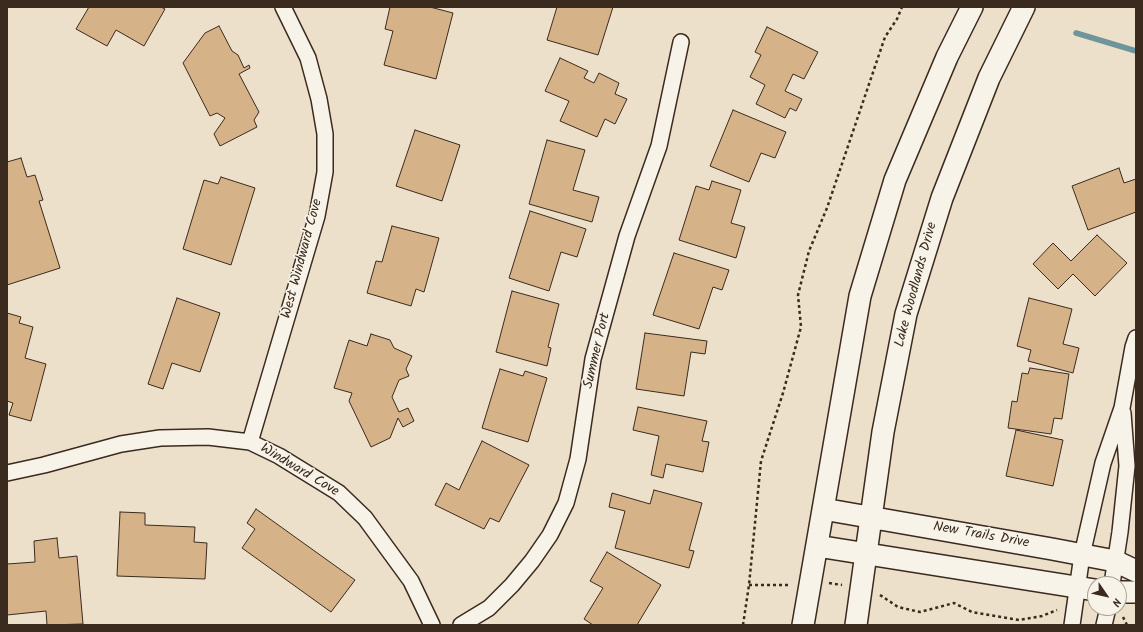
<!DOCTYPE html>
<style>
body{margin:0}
#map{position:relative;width:1143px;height:632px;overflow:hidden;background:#ede0cb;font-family:Kalam,sans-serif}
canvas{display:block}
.frame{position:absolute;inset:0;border:8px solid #3b2a1e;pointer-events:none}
.north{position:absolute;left:1087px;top:576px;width:40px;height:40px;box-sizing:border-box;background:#f7f3e8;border:1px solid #aca397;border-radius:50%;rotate:124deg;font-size:11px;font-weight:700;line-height:16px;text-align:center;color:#3b2a1e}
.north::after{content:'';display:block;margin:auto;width:14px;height:18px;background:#3b2a1e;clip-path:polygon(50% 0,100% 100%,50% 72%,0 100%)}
</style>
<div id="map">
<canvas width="1143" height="632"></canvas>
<div class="frame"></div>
<div class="north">N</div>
</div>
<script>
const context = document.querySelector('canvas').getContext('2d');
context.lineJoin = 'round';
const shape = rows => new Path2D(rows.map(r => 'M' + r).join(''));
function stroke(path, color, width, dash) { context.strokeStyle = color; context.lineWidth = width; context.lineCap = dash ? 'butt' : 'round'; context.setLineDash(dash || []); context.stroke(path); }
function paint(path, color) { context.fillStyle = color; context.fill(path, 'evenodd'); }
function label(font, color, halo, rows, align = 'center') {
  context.font = font + ' Kalam,sans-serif'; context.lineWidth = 3.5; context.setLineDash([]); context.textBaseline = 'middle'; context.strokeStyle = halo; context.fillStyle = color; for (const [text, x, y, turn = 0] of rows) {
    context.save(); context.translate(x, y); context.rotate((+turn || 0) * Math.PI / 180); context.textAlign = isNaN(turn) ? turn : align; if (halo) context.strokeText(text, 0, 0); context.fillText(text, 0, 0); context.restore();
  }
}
const stream = shape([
 [1076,33,1136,51]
]);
const building = shape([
 [89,7,161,7,165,9,144,46,116,30,107,46,76,29,89,7],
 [390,7,430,7,453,13,436,79,384,65,393,31,385,29,390,7],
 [557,7,613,7,598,55,547,40,557,7],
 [219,26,232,51,238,55,244,68,249,65,250,68,239,74,259,112,254,120,257,127,220,146,214,134,225,118,217,113,210,116,183,63,205,33,219,26],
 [767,27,818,52,804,79,793,74,785,91,802,99,796,111,790,108,785,118,756,104,765,85,750,77,761,55,755,52,767,27],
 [560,58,588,71,584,78,594,83,599,73,619,83,615,94,627,99,615,124,605,119,597,137,560,121,569,101,545,91,560,58],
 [733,110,786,132,775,158,761,153,749,182,710,166,733,110],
 [415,130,460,145,442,201,396,186,415,130],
 [547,140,585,150,573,190,599,197,592,222,529,204,547,140],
 [21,158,27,177,35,175,43,200,39,201,60,268,7,285,7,162,21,158],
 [1119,168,1124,183,1136,179,1136,212,1088,230,1072,186,1119,168],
 [221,177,255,188,231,265,183,249,204,180,218,184,221,177],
 [712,181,741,190,731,223,745,227,736,258,679,240,696,186,709,190,712,181],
 [530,211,586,229,577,257,561,252,549,291,509,278,530,211],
 [392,226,439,238,424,292,416,289,411,306,367,293,376,261,382,262,392,226],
 [1097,235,1127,263,1095,296,1073,274,1058,289,1033,264,1053,243,1071,261,1097,235],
 [674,253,729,270,722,290,713,287,699,329,653,315,674,253],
 [512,291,559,304,548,347,551,348,547,366,496,352,512,291],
 [177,298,220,313,200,372,172,363,163,389,148,384,177,298],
 [1029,298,1072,309,1063,344,1079,348,1073,373,1028,361,1031,350,1017,346,1029,298],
 [7,313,21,317,19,323,33,327,25,358,46,364,31,421,9,415,13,403,7,401,7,313],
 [645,333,707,341,705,354,691,352,684,396,636,389,645,333],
 [371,334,390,340,394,348,412,356,406,369,409,376,399,380,392,397,399,412,408,408,414,421,403,427,398,418,390,438,371,447,349,401,352,393,334,388,349,340,367,346,371,334],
 [1030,368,1069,374,1062,419,1054,418,1051,434,1008,428,1012,401,1017,402,1022,373,1028,374,1030,368],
 [500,369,523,376,525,371,547,378,528,442,482,428,500,369],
 [638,407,707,421,702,441,709,442,703,472,666,464,663,478,651,475,659,436,633,430,638,407],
 [1016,430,1063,440,1053,486,1006,476,1016,430],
 [482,441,529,465,499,522,490,518,484,529,435,505,446,483,459,490,482,441],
 [654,490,702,503,689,550,694,551,689,568,615,548,625,511,609,507,612,493,650,504,654,490],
 [256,509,355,580,331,612,242,548,255,529,247,523,256,509],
 [120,512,145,513,145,525,195,527,194,542,207,543,205,579,117,576,120,512],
 [57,538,59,558,77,556,83,624,47,625,46,611,7,615,7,564,35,562,34,541,57,538],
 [607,552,661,585,637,625,593,625,584,619,603,588,590,581,607,552]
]);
const path = shape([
 [829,583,842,585],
 [749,585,790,585],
 [880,595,898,607,920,612,954,603,972,612,1019,620,1042,616,1057,610],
 [1123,617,1127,625],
 [743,625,749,585,761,461,783,393,801,327,798,295,809,251,827,208,885,37,897,19,902,7]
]);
const street = shape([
 [250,442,317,216,325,172,325,134,319,99,308,58,283,7],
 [7,473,44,465,121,444,160,438,208,437,250,442,279,456,339,493,365,518,411,581,432,625],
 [1112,584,1120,532,1127,466,1123,413],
 [461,625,489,608,512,585,532,561,550,535,566,503,578,459,593,359,627,236,659,146,681,42],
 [1072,625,1082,555,1103,463,1122,408,1133,347,1136,338],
 [1104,625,1108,608]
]);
const secondary = shape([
 [823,509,1052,549,1115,561,1136,571],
 [817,546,1095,590],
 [1119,592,1136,592],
 [803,625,860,296,895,180,947,57,972,7],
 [856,625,883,432,906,314,942,198,989,78,1024,7]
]);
const streetNames = [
 ["West Windward Cove",303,259,-75],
 ["Lake Woodlands Drive",917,285,-75],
 ["Summer Port",598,351,-77],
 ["Windward Cove",299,471,31],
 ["New Trails Drive",981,536,10]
];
stroke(stream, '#6e959c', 5.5);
paint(building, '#d5b287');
stroke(building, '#3b2a1e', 1);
stroke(street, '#3b2a1e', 18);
stroke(secondary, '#3b2a1e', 24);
stroke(path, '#3b2a1e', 2.5, [3, 3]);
stroke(street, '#f7f3e8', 15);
stroke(secondary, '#f7f3e8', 21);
label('14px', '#3b2a1e', '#f7f3e8', streetNames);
</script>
